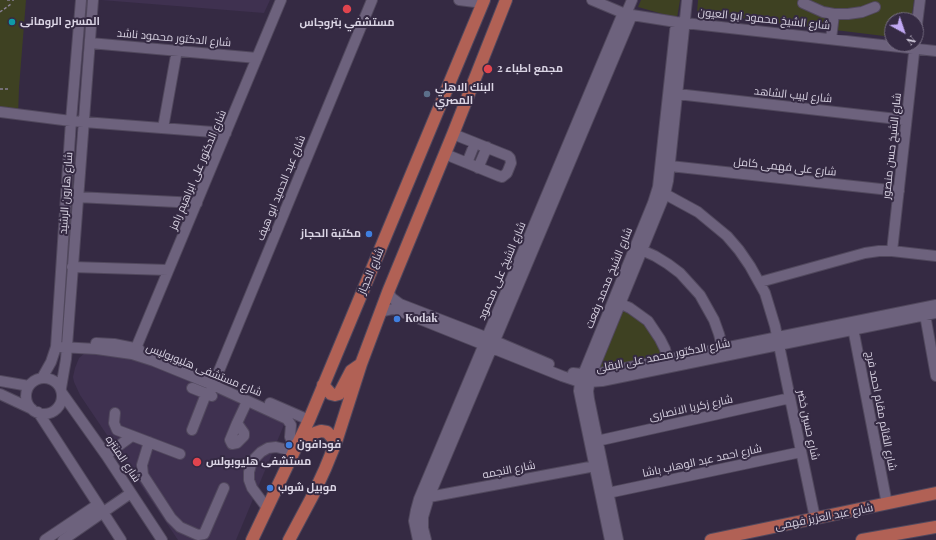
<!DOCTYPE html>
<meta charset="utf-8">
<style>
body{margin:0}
#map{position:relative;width:936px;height:540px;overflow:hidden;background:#352a43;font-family:"Playfair Display",serif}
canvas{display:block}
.north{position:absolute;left:884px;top:12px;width:40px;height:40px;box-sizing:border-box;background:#352a43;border:1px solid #776e83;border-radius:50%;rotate:140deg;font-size:11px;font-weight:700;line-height:16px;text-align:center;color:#dad4e4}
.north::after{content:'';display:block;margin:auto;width:14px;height:18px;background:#c1a8f3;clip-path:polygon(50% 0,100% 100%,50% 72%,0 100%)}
</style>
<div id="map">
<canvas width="936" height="540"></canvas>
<div class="north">N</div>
</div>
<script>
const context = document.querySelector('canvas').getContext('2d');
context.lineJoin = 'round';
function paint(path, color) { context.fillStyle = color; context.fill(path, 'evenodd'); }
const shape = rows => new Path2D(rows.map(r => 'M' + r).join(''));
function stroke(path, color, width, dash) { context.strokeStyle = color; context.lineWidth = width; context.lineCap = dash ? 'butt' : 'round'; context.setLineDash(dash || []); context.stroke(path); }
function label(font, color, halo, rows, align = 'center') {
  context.font = font + ' "Playfair Display",Cairo,serif'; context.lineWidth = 4; context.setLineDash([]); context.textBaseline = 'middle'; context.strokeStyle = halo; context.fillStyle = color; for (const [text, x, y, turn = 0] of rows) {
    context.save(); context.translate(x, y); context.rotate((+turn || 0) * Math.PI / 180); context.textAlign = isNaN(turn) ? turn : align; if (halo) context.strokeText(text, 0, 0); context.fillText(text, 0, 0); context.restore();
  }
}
const built = shape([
 [101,0,270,0,264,13],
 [85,353,140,358,286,420,236,540,178,540,80,395,74,382,73,377,75,368,79,358]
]);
const green = shape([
 [0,0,26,0,19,88,18,116,0,113],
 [641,0,680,0,677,18,638,7],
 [698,0,914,0,911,20,892,20,892,37,697,13],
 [621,303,639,314,668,359,591,375]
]);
const path = shape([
 [7,0,14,0],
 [0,12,11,4],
 [0,89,9,89]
]);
const minor = shape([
 [459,0,483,3],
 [592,0,623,13,632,15,676,22,936,51],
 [803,3,823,12,834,14,848,14,862,12,875,7],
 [626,14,632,0],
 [916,32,920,0],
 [831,39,834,14],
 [90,43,257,58],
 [677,94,906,120],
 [0,112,71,121,226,133],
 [163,128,177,50],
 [445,154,499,176,502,177,507,173,511,163,510,158,508,156,453,134],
 [467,163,475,143],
 [670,166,899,191],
 [478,168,487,147],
 [665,194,698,212,727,236,739,250,750,266,765,293,775,326,815,518],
 [77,197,197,203],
 [637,248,655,256,668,264,680,273,700,295,714,320,719,334,724,354],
 [892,251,915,44],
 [72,267,168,270],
 [760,282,865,253,879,251,892,251,936,256],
 [388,292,392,298,400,304,488,338,549,364],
 [615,301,630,308,648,321,660,339,665,349,669,365],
 [924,309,936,376],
 [380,312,393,309,397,310,562,376,580,382,589,382,602,381,936,313],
 [852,323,887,504],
 [96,343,114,344,139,349],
 [60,347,97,349,132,354,154,361,213,385,287,419,291,425,290,437,293,443,296,445],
 [136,348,281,0],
 [573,373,591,375,936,305],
 [42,378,51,362,56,347,71,121,81,0],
 '26 396a18 18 0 1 1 36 0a18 18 0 1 1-36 0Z',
 [0,381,29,386],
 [61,388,66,359,93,0],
 [192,388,212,396],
 [62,393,106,455,162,540],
 [0,394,32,409],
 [209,395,372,0],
 [270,403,309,420],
 [38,412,121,540],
 [115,413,114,423,117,430,180,454],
 [237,423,244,433,244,436,237,443,232,444,230,440,237,423,244,408,247,401],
 [192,430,206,394],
 [597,441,790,398],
 [149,442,142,465,143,475,171,518,180,527,198,535,204,534,224,488],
 [106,455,132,436],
 [608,493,801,452],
 [429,497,595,466],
 [267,508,252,488,249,480,249,472,251,465,255,458,261,452,268,448,276,447,293,451],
 [45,540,97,505],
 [63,540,131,493],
 [418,540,414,521,416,510,419,499,623,13],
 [426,540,423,528,423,517,429,497,632,15],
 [610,540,579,391,580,382,653,203,658,187,676,22],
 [618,540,589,399,588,391,591,375,665,194,668,181,687,0]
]);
const major = shape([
 [323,385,331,394,335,395,339,394,351,371,361,364],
 [296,445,303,443,315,433,321,431,327,432,336,442],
 [252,540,309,420,484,0],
 [289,540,313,495,325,469,336,442,361,364,388,292,453,134,506,0],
 [711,540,936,493],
 [862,540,936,527]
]);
const markers = [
 [347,9,5,"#e0444e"],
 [12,22,4,"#0f9aa8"],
 [488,69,5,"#e0444e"],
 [427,94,4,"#5c6f8a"],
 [369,234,4,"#3f7fe0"],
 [397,319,4,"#3f7fe0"],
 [289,445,4,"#3f7fe0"],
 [197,462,5,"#e0444e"],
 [270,488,4,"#3f7fe0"]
];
const streetNames = [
 ["شارع الشيخ محمود ابو العيون",764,19,6],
 ["شارع الدكتور محمود ناشد",174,38,5],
 ["شارع لبيب الشاهد",793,95,6],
 ["شارع الشيخ حسن منصور",892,146,-84],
 ["شارع على فهمى كامل",785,167,6],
 ["شارع الدكتور على ابراهيم رامز",198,170,-67],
 ["شارع عبد الحميد ابو هيف",281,188,-68],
 ["شارع هارون الرشيد",66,193,-86],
 ["شارع الحجاز",371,271,-67],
 ["شارع الشيخ على محمود",502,271,-67],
 ["شارع الشيخ محمد رفعت",609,278,-68],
 ["شارع الدكتور محمد على البقلى",663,356,-11],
 ["شارع مستشفى هليوبوليس",204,370,22],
 ["شارع زكريا الانصارى",691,408,-12],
 ["شارع القائم مقام احمد فرج",881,411,79],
 ["شارع حسين خضر",808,425,78],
 ["شارع المنتزه",123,459,56],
 ["شارع احمد عبد الوهاب باشا",702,461,-12],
 ["شارع النجمه",509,470,-11],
 ["شارع عبد العزيز فهمى",824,517,-11]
];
const poiNames = [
 ["المسرح الرومانى",20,22],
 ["مستشفي بتروجاس",347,23,"center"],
 ["مجمع اطباء 2",497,69],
 ["البنك الاهلي",435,88],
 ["المصري",435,101],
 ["مكتبة الحجاز",361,234,"right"],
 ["Kodak",405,319],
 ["فودافون",297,445],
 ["مستشفى هليوبولس",206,462],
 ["موبيل شوب",278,488]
];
paint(built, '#3f3150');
paint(green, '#3e4122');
stroke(minor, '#51485d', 12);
stroke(major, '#51485d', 14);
stroke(path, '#877f93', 1.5, [3, 2]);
stroke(minor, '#6d627d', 10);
stroke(major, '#b16155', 12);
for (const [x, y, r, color] of markers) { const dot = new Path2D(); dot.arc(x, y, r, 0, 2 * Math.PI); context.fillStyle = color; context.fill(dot); stroke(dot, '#352a43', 1.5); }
label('11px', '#dad4e4', '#352a43', streetNames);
label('bold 11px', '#dad4e4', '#352a43', poiNames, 'left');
</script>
